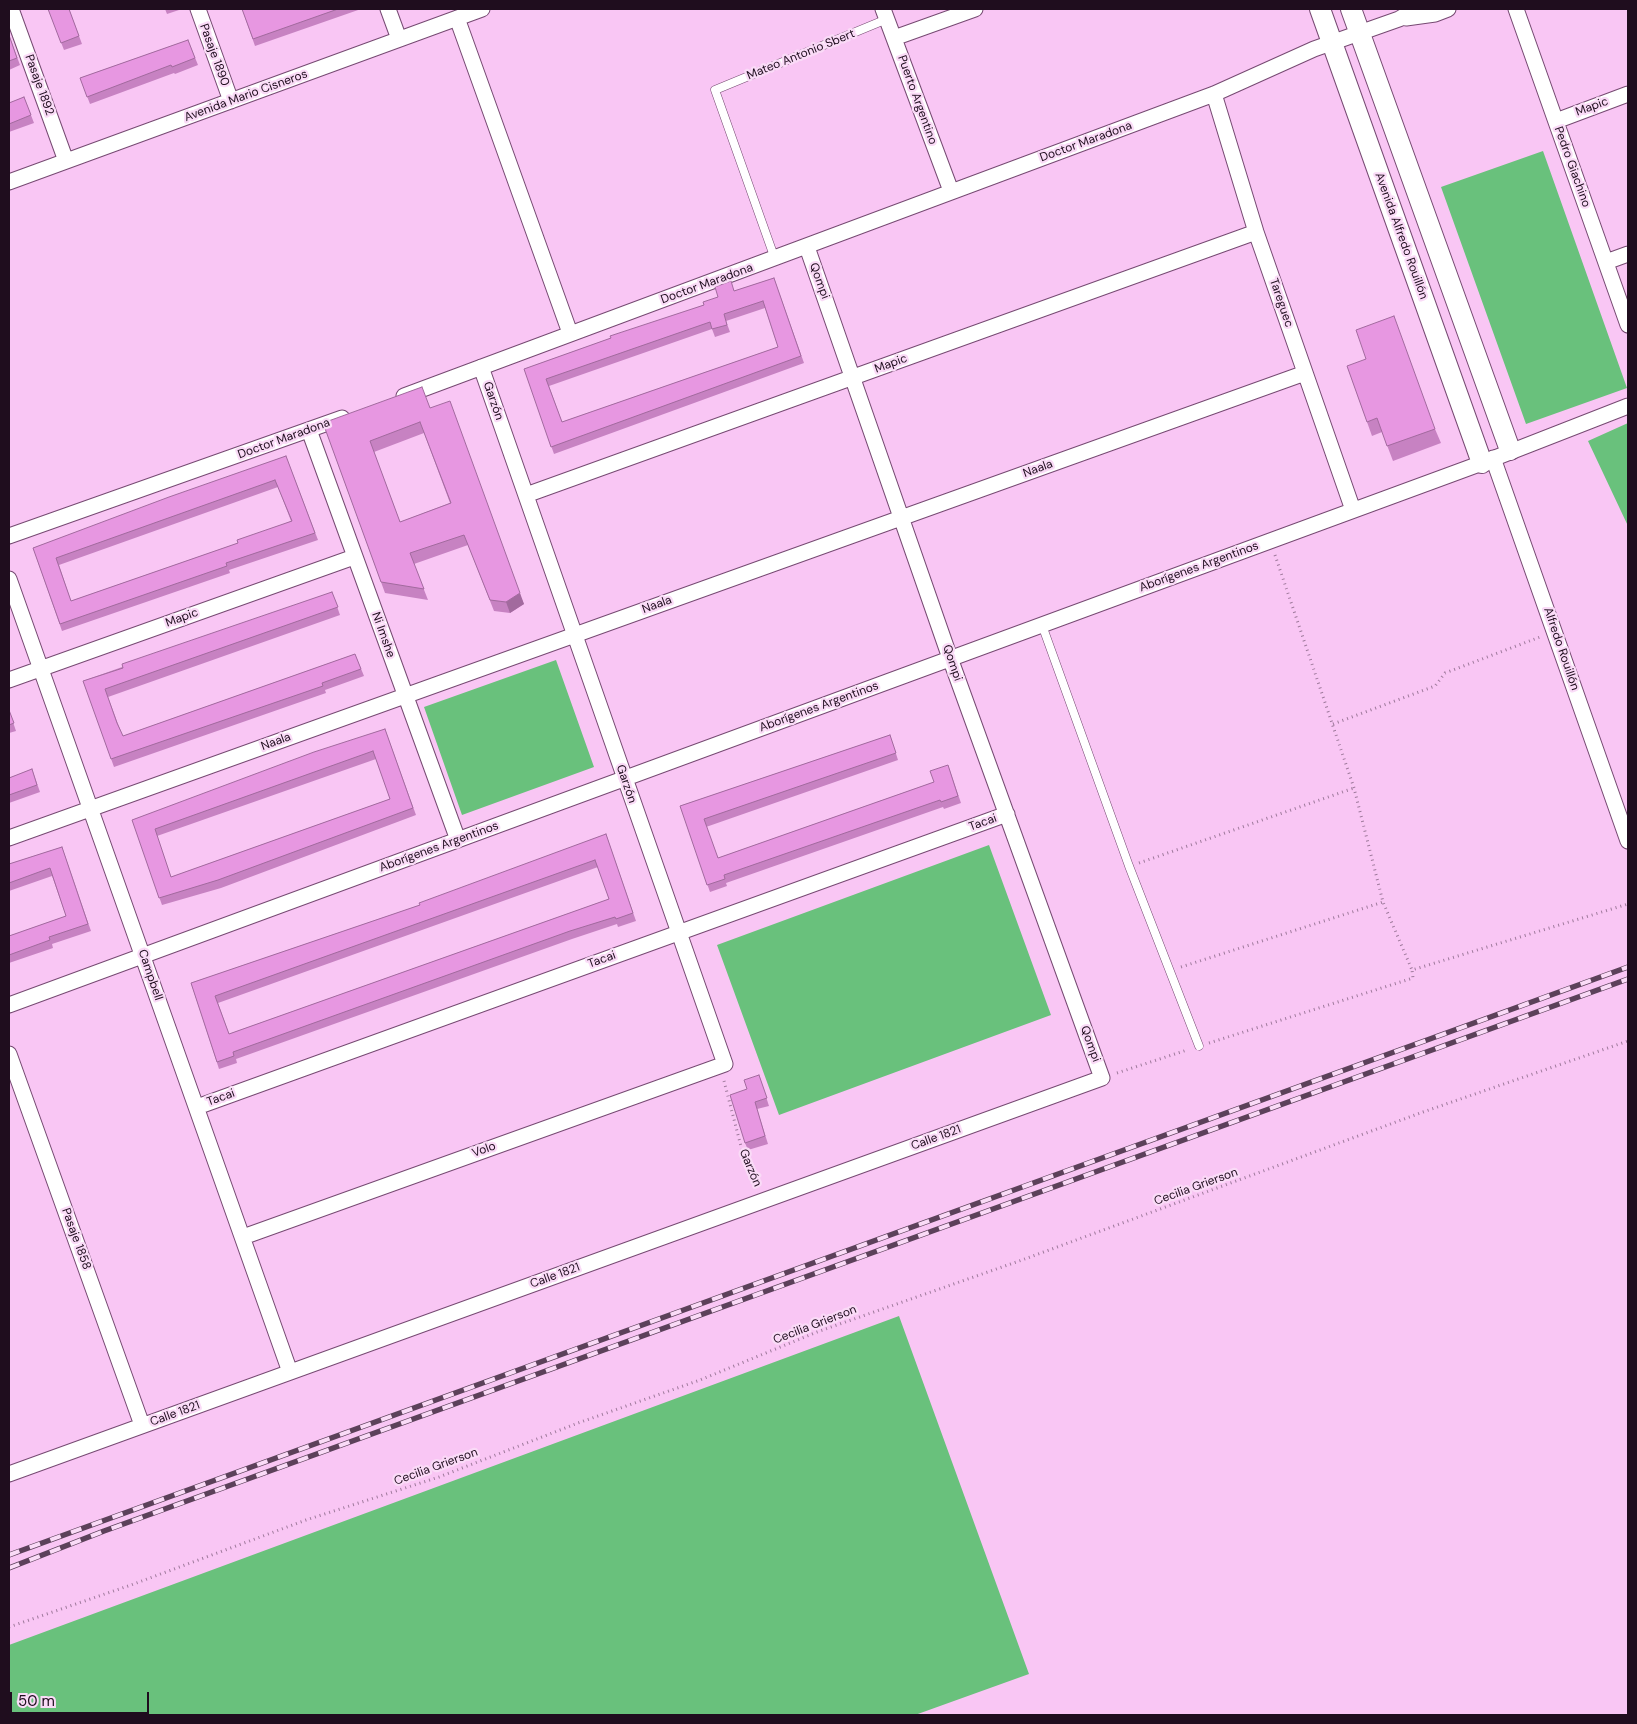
<!DOCTYPE html>
<meta charset="utf-8">
<style>
body{margin:0}
#map{position:relative;width:1637px;height:1724px;overflow:hidden;background:#f9c6f4;font-family:"DM Sans",sans-serif}
canvas{display:block}
.frame{position:absolute;inset:0;border:10px solid #1f0d1e;pointer-events:none}
.scale{position:absolute;left:10px;top:1692px;width:139px;height:22px;box-sizing:border-box;border:2px solid #1f0d1e;border-top:0;padding-left:6px;font-size:15px;line-height:18px;white-space:nowrap;color:#1f0d1e;-webkit-text-stroke:4px #fadbf7;paint-order:stroke}
</style>
<div id="map">
<canvas width="1637" height="1724"></canvas>
<div class="frame"></div>
<div class="scale">50 m</div>
</div>
<script>
const context = document.querySelector('canvas').getContext('2d');
context.lineJoin = 'round';
function paint(path, color) { context.fillStyle = color; context.fill(path, 'evenodd'); }
const shape = rows => new Path2D(rows.map(r => 'M' + r).join(''));
function stroke(path, color, width, dash) { context.strokeStyle = color; context.lineWidth = width; context.lineCap = dash ? 'butt' : 'round'; context.setLineDash(dash || []); context.stroke(path); }
function label(font, color, halo, rows, align = 'center') {
  context.font = font + ' "DM Sans",sans-serif'; context.lineWidth = 4.5; context.setLineDash([]); context.textBaseline = 'middle'; context.strokeStyle = halo; context.fillStyle = color; for (const [text, x, y, turn = 0] of rows) {
    context.save(); context.translate(x, y); context.rotate((+turn || 0) * Math.PI / 180); context.textAlign = isNaN(turn) ? turn : align; if (halo) context.strokeText(text, 0, 0); context.fillText(text, 0, 0); context.restore();
  }
}
const green = shape([
 [1543,151,1627,388,1526,424,1441,187],
 [1628,423,1628,526,1588,441],
 [556,660,594,767,462,815,424,707],
 [989,845,1051,1015,779,1115,717,945],
 [899,1316,1029,1674,915,1715,9,1715,9,1645]
]);
const path = shape([
 [1275,555,1354,788,1383,902,1412,970],
 [1333,724,1435,686,1445,673,1540,637],
 [1139,863,1354,788],
 [1181,967,1383,902],
 [1209,1043,1413,978,1412,970,1628,904],
 [1117,1073,1187,1050],
 [724,1081,743,1154,758,1186],
 [9,1627,131,1585,306,1520,439,1477,578,1423,700,1380,817,1332,1022,1260,1423,1112,1628,1041]
]);
const service = shape([
 [775,259,715,90,887,19],
 [1042,625,1129,866,1199,1046]
]);
const minor = shape([
 [11,9,66,161],
 [198,9,231,101],
 [388,9,399,39],
 [883,9,951,191],
 [1516,9,1628,325],
 [457,18,570,333],
 [1406,18,1435,14,1448,9],
 [894,38,975,9],
 [1214,94,1256,232,1353,510],
 [1556,121,1628,94],
 [9,182,482,9],
 [1606,262,1628,254],
 [404,396,1214,94,1314,49,1399,19,1416,9],
 [309,430,458,840],
 [1493,458,1628,841],
 [526,495,1256,232],
 [9,536,342,418],
 [9,579,290,1372],
 [9,680,354,557],
 [9,838,1305,373],
 [9,1005,1482,463,1628,406],
 [9,1054,142,1425],
 [197,1107,1007,814],
 [243,1237,725,1064,481,367],
 [9,1474,1102,1078,950,658,807,247]
]);
const tertiary = shape([
 [1320,9,1482,463],
 [1351,9,1510,450]
]);
const rail = shape([
 [9,1555,1628,967],
 [9,1568,104,1531,1628,979]
]);
const wall = shape([
 [48,9,69,9,82,44,64,50],
 [165,9,182,9,167,14],
 [242,9,361,9,255,46],
 [9,35,20,65,9,70],
 [188,40,198,65,175,74,174,73,90,104,80,78],
 [24,97,34,123,9,132,9,103],
 [774,278,804,363,554,454,524,369,704,305,734,291],
 [765,308,778,347,562,422,549,386,712,329,715,337,730,332,726,321],
 [1347,366,1435,429,1441,443,1393,461,1382,432,1372,436],
 [430,408,524,604,510,613,494,611,468,545,414,564,428,600,385,593,323,423],
 [424,433,450,503,400,522,374,452],
 [286,456,318,540,229,570,230,573,62,631,33,548],
 [278,487,291,521,238,543,71,601,59,565],
 [332,592,340,615,108,697,118,724,123,736,355,654,364,676,325,690,326,693,114,767,83,681],
 [9,710,16,731,9,733],
 [385,729,416,815,221,888,162,905,132,820],
 [376,759,390,799,171,877,157,836],
 [890,735,898,760,706,827,718,858,934,782,948,765,961,803,944,809,943,807,726,883,727,886,710,892,680,806],
 [32,769,40,792,9,803,9,778],
 [606,834,636,921,618,927,617,924,572,939,236,1059,237,1063,219,1069,191,983,420,905],
 [598,867,609,899,229,1034,218,1003],
 [62,847,91,931,52,944,53,948,9,963,9,936,66,916,52,876,9,891,9,864],
 [759,1075,769,1106,757,1109,768,1144,748,1150,745,1143,747,1089]
]);
const shadedWall = shape([
 [520,593,524,604,510,613,506,602]
]);
const building = shape([
 [48,9,69,9,79,36,61,43,48,9],
 [242,9,338,9,253,39,242,9],
 [9,35,17,58,9,61,9,35],
 [188,40,195,58,172,67,171,65,87,97,80,78,188,40],
 [24,97,31,115,9,124,9,103,24,97],
 [774,278,801,356,551,447,524,369,611,338,610,336,704,305,703,302,718,297,715,287,731,281,734,291,774,278],
 [763,301,778,347,562,422,546,379,710,322,712,329,727,325,724,314,763,301],
 [1394,316,1435,429,1387,446,1377,418,1367,422,1347,366,1366,359,1356,330,1394,316],
 [422,387,430,408,450,401,520,593,506,602,490,600,464,535,410,553,424,589,381,582,323,423,422,387],
 [420,422,451,503,400,522,370,441,420,422],
 [286,456,315,533,226,563,227,566,60,624,33,548,169,497,286,456],
 [275,480,292,521,237,540,238,543,71,601,56,558,275,480],
 [332,592,338,607,105,689,117,723,123,736,355,654,361,669,322,683,323,686,111,759,83,681,123,668,122,664,332,592],
 [9,710,14,723,9,725,9,710],
 [385,729,413,808,218,880,159,898,132,820,314,752,385,729],
 [373,751,390,799,171,877,155,829,373,751],
 [890,735,896,753,704,819,718,858,934,782,930,771,948,765,958,796,941,802,940,800,724,875,725,879,707,885,680,806,890,735],
 [32,769,37,785,9,795,9,778,32,769],
 [606,834,633,913,616,919,615,917,570,931,233,1052,234,1056,217,1062,191,983,420,905,419,903,606,834],
 [595,860,609,899,229,1034,215,996,595,860],
 [62,847,88,924,49,937,50,940,9,955,9,936,66,916,50,868,9,883,9,864,62,847],
 [759,1075,767,1098,755,1102,765,1136,745,1143,730,1095,747,1089,744,1080,759,1075]
]);
const streetNames = [
 ["Pasaje 1890",214,55,70],
 ["Mateo Antonio Sbert",801,55,-22],
 ["Pasaje 1892",39,85,70],
 ["Avenida Mario Cisneros",246,96,-20],
 ["Puerto Argentino",917,100,70],
 ["Mapic",1592,107,-20],
 ["Doctor Maradona",1086,142,-20],
 ["Pedro Giachino",1572,167,70],
 ["Avenida Alfredo Rouillón",1401,236,70],
 ["Qompi",819,281,70],
 ["Doctor Maradona",707,284,-20],
 ["Tareguec",1281,303,71],
 ["Mapic",891,364,-20],
 ["Garzón",493,401,71],
 ["Doctor Maradona",284,439,-20],
 ["Naala",1038,469,-20],
 ["Aborígenes Argentinos",1199,567,-20],
 ["Naala",657,605,-20],
 ["Mapic",182,618,-20],
 ["Ni Imshe",383,635,70],
 ["Alfredo Rouillón",1561,649,71],
 ["Qompi",952,663,71],
 ["Aborígenes Argentinos",819,707,-20],
 ["Naala",276,742,-20],
 ["Garzón",626,784,71],
 ["Tacai",983,823,-20],
 ["Aborígenes Argentinos",439,847,-20],
 ["Tacai",602,960,-20],
 ["Campbell",150,975,71],
 ["Qompi",1090,1044,70],
 ["Tacai",221,1098,-20],
 ["Calle 1821",936,1138,-20],
 ["Volo",484,1150,-20],
 ["Garzón",750,1168,67],
 ["Cecilia Grierson",1196,1187,-20],
 ["Pasaje 1858",76,1239,70],
 ["Calle 1821",555,1276,-20],
 ["Cecilia Grierson",815,1325,-21],
 ["Calle 1821",175,1414,-20],
 ["Cecilia Grierson",436,1467,-20]
];
paint(green, '#69c17c');
stroke(service, '#764a72', 9);
stroke(minor, '#764a72', 17);
stroke(tertiary, '#764a72', 22);
stroke(path, '#9f7a9c', 3, [1, 4]);
stroke(service, '#fff', 8);
stroke(minor, '#fff', 15);
stroke(tertiary, '#fff', 20);
stroke(rail, '#5c415a', 5.5);
stroke(rail, '#fadbf7', 4, [11]);
paint(wall, '#c782c2');
paint(shadedWall, '#a26a9e');
paint(building, '#e797e1');
stroke(building, '#a26a9e', 1);
label('12px', '#1f0d1e', '#fadbf7', streetNames);
</script>
